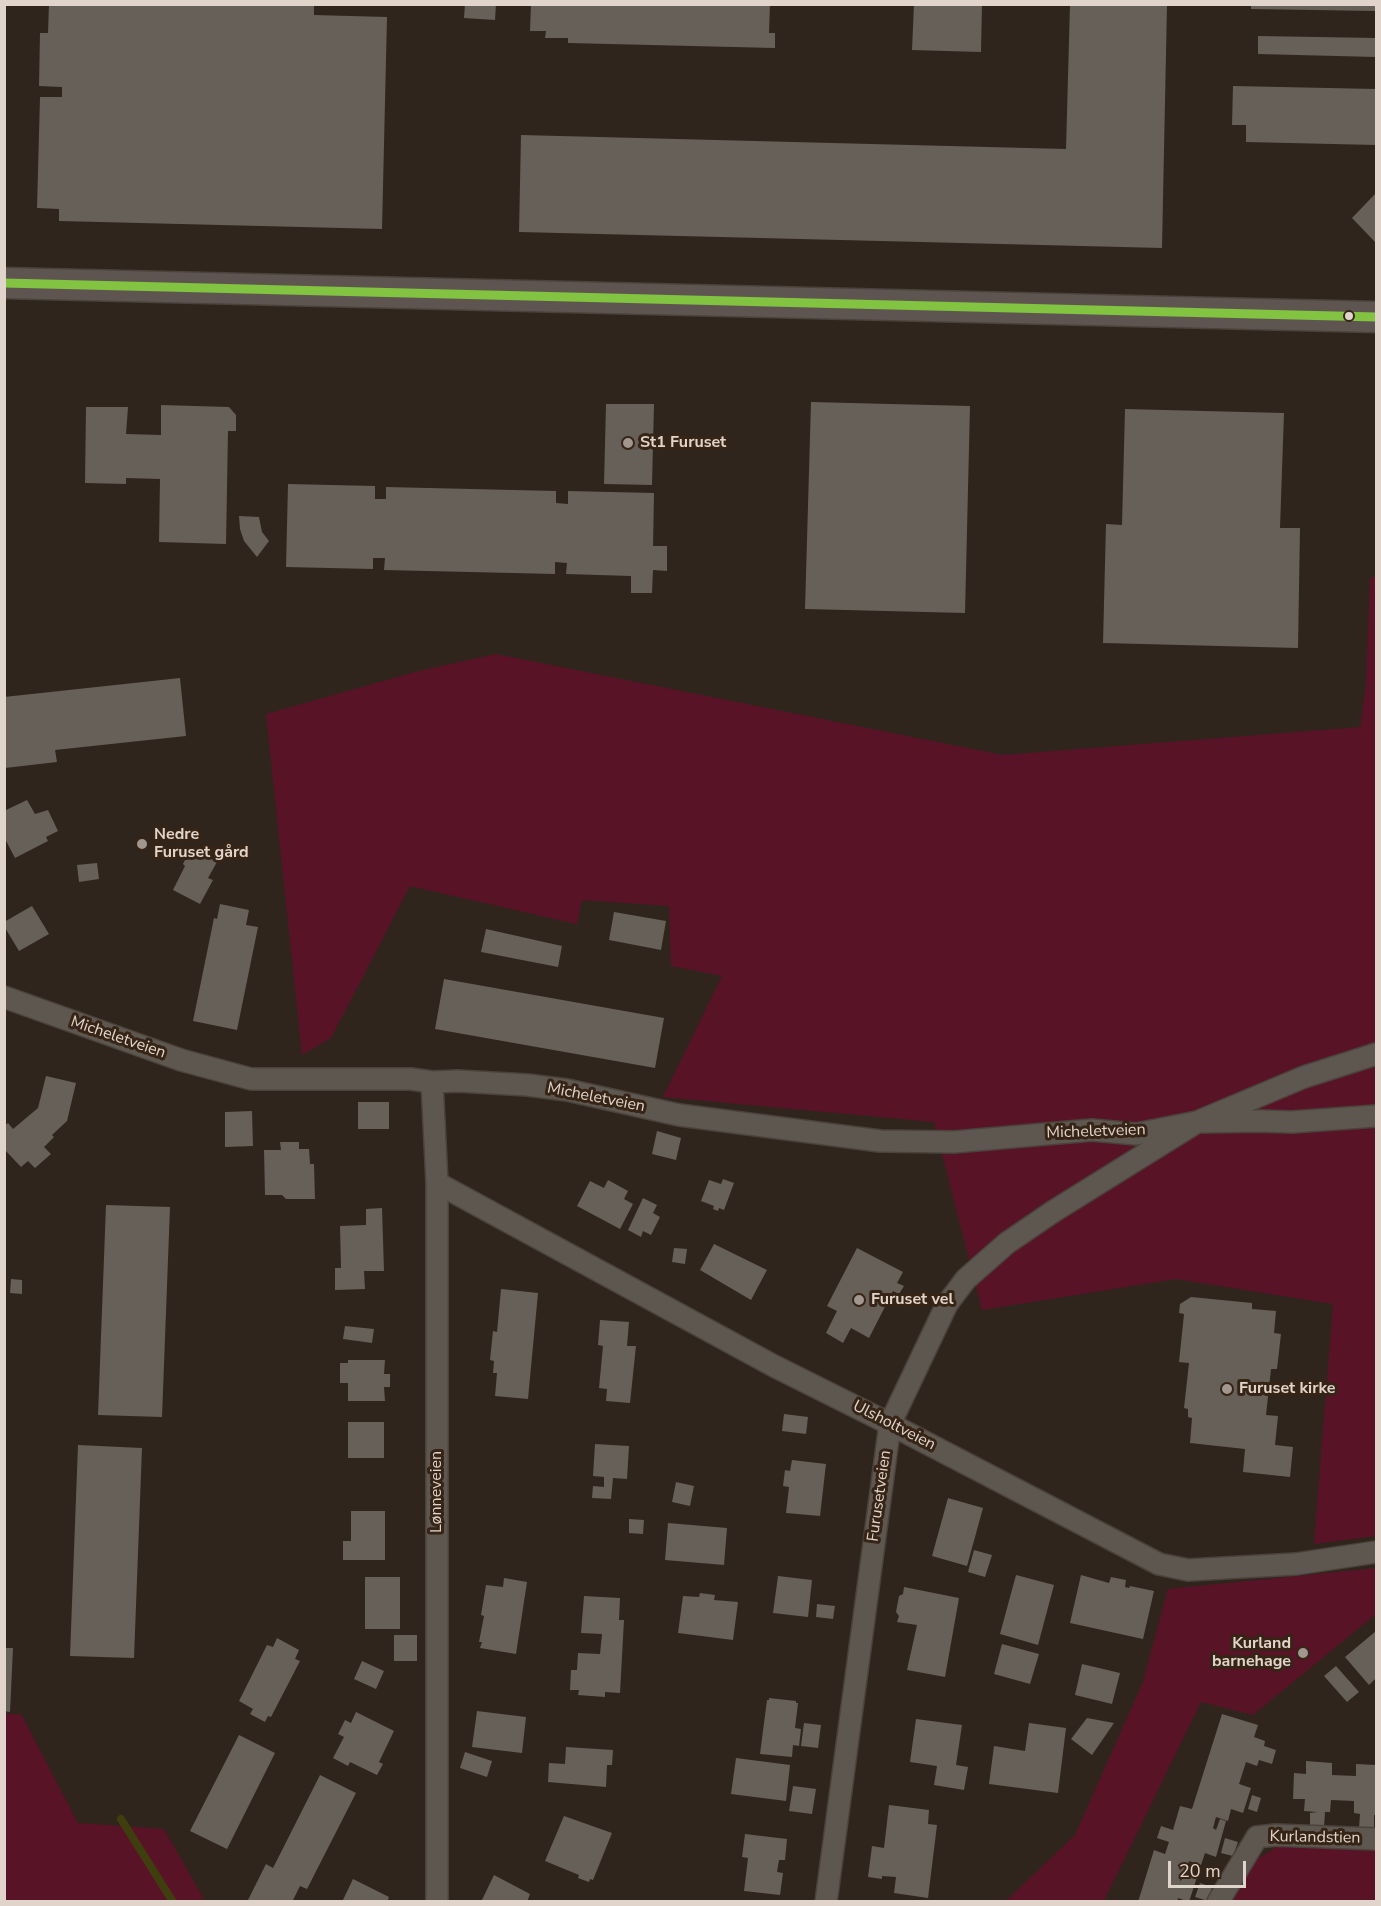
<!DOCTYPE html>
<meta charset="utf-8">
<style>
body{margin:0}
#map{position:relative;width:1381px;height:1906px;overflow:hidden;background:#2f251d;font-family:"Nunito Sans",sans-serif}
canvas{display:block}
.frame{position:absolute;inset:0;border:6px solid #e0d4cb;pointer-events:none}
.scale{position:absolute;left:1168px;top:1861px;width:78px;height:27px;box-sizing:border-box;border:3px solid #e0d4cb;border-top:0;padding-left:8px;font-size:18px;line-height:21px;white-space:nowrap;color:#e0d4cb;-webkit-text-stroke:4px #362416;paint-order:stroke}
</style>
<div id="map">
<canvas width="1381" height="1906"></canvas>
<div class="frame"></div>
<div class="scale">20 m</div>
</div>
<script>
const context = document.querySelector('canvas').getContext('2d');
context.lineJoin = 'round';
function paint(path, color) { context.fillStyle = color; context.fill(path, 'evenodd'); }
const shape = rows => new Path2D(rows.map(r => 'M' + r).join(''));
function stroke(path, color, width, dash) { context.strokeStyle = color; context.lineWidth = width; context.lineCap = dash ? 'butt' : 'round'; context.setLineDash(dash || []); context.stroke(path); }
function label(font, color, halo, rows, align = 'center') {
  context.font = font + ' "Nunito Sans",sans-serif'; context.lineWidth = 6; context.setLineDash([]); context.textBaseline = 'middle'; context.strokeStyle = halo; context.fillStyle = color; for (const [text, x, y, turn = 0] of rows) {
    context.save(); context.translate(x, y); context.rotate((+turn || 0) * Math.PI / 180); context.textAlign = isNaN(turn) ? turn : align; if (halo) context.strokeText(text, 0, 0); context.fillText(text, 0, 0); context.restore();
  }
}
const green = shape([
 [1376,576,1376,1119,1372,1128,1376,1129,1376,1536,1314,1544,1333,1304,1176,1279,982,1310,934,1122,663,1097,722,976,671,966,669,906,582,900,577,924,410,886,331,1038,302,1055,266,714,419,671,496,654,1003,755,1360,727,1366,684,1370,578],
 [1376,1568,1376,1614,1253,1715,1201,1702,1104,1901,1006,1901,1075,1835,1143,1682,1168,1589],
 [5,1714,21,1714,78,1823,164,1829,205,1901,5,1901],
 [1278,1846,1376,1851,1376,1901,1231,1901,1256,1860]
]);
const stream = shape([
 [121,1819,173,1902]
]);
const building = shape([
 [49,4,314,4,314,15,387,17,382,229,59,221,59,209,37,208,40,97,62,97,62,87,39,86,40,33,48,33],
 [465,4,496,4,495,20,464,18],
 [531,4,770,4,769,33,775,33,775,48,568,43,568,38,545,38,546,31,530,31],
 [914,4,982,4,981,52,912,50],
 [1070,4,1167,4,1162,248,519,232,521,135,1066,149],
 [1251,4,1376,4,1376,11,1251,9],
 [1258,36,1376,38,1376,57,1258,54],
 [1233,86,1376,89,1376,145,1246,142,1246,125,1232,125],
 [1376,193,1376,243,1352,218],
 [811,402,970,406,965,613,805,609],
 [606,404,654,404,652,485,604,484],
 [161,405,229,407,236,415,236,431,228,431,226,544,159,542,160,479,126,478,126,484,85,483,86,407,128,407,126,434,161,435],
 [1125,409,1284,413,1280,528,1300,528,1298,648,1103,643,1106,524,1122,525],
 [288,484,375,486,375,499,386,499,386,487,556,491,556,503,568,504,568,491,654,493,653,546,667,546,667,571,653,570,652,593,631,593,631,576,566,574,567,563,555,562,555,574,384,570,385,558,373,558,373,569,286,567],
 [239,516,259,517,262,532,269,541,257,557,244,541,240,529],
 [180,678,186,736,55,750,57,762,5,768,4,697],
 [27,800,35,814,48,810,58,831,46,837,48,841,15,858,4,837,4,811],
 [191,848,217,862,208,878,213,880,200,904,173,890,185,866,183,864],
 [97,863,99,879,79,882,77,865],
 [220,904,249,910,246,925,258,927,237,1030,193,1021,214,918,217,919],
 [32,906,49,934,19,951,4,926,4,922],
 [614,912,666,921,661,950,609,940],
 [486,929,562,946,558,967,481,952],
 [444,979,664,1018,655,1068,435,1029],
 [46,1076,76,1083,67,1121,52,1135,54,1137,44,1147,51,1154,35,1168,28,1161,21,1167,4,1149,4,1126,8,1123,13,1129,38,1108],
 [358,1102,389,1102,389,1129,358,1129],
 [252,1111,253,1146,225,1147,225,1112],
 [657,1131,681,1138,676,1160,652,1154],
 [280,1142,299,1142,299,1149,309,1149,310,1164,314,1164,315,1199,286,1199,282,1195,265,1195,264,1150,281,1150],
 [723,1179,734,1183,724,1210,719,1208,718,1211,713,1209,714,1206,701,1201,709,1180,721,1184],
 [608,1180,628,1191,624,1199,633,1204,620,1229,577,1206,590,1181,604,1188],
 [643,1198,657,1205,653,1213,660,1217,651,1235,643,1231,641,1237,628,1230],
 [106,1205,170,1207,162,1417,98,1415],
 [382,1208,384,1271,364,1271,365,1289,335,1290,335,1268,341,1268,340,1226,366,1225,366,1209],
 [714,1244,767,1270,751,1300,700,1270],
 [674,1248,687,1249,685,1264,672,1262],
 [857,1248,903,1272,897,1283,904,1286,899,1294,893,1291,869,1338,851,1328,843,1343,826,1333,837,1311,827,1306],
 [11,1279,22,1280,22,1294,10,1293],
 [501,1289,538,1293,528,1399,495,1396,497,1373,493,1373,494,1361,490,1360,493,1331,497,1332],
 [1191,1297,1252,1303,1252,1309,1276,1311,1274,1333,1281,1334,1277,1369,1271,1369,1266,1415,1278,1416,1275,1445,1293,1447,1290,1477,1243,1472,1245,1449,1190,1443,1192,1418,1188,1417,1188,1409,1184,1408,1189,1363,1179,1362,1184,1314,1179,1313,1180,1304],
 [600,1320,629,1322,627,1346,636,1346,630,1403,606,1401,607,1389,599,1388,603,1346,598,1345],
 [345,1326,374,1329,372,1343,343,1339],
 [348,1360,385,1360,384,1374,390,1374,390,1387,384,1387,385,1401,348,1401,348,1383,340,1383,340,1363,348,1363],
 [784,1414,808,1417,806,1434,782,1431],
 [348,1422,384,1422,384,1458,348,1458],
 [595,1444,629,1446,627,1479,613,1478,611,1499,592,1498,593,1486,604,1487,604,1477,593,1476],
 [78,1445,142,1448,134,1658,70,1656],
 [792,1460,826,1464,820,1516,786,1513,789,1487,783,1486,785,1470,790,1471],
 [676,1482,694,1486,690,1506,672,1502],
 [948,1498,983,1508,967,1566,932,1556],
 [351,1511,385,1511,385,1560,343,1560,343,1541,351,1541],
 [629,1519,644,1520,643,1534,629,1533],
 [668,1523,727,1528,724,1565,665,1560],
 [974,1550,992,1555,985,1577,968,1572],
 [1016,1575,1054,1585,1038,1645,1000,1634],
 [1081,1575,1109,1583,1111,1577,1126,1580,1125,1587,1129,1588,1130,1586,1154,1591,1143,1639,1070,1623],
 [778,1576,812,1580,808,1617,773,1613],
 [365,1577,400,1577,400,1629,365,1629],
 [504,1578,527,1582,516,1654,480,1648,482,1642,479,1642,484,1616,481,1615,486,1585,503,1587],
 [904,1587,959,1598,945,1677,907,1670,917,1625,897,1622,899,1616,896,1612,899,1596,903,1594],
 [700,1593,715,1595,714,1600,738,1602,733,1640,678,1633,683,1596,699,1597],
 [584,1596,620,1598,619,1620,624,1620,620,1693,605,1692,605,1697,578,1695,579,1690,570,1690,571,1670,577,1670,578,1653,600,1654,602,1634,581,1633],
 [817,1604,835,1606,833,1619,816,1617],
 [1376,1631,1376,1678,1369,1685,1345,1657],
 [394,1635,417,1635,417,1661,394,1661],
 [277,1638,299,1650,295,1659,300,1661,271,1717,268,1716,265,1722,250,1714,253,1709,239,1701,267,1645,273,1647],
 [1002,1644,1039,1654,1030,1684,994,1674],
 [4,1648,13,1648,10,1712,4,1711],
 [362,1661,384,1671,376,1689,354,1679],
 [1082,1664,1120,1673,1112,1704,1075,1695],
 [1336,1666,1359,1692,1347,1702,1324,1676],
 [769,1698,796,1701,796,1703,798,1703,795,1728,801,1729,799,1746,793,1745,792,1757,760,1754,767,1700,769,1700],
 [477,1711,526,1717,522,1753,472,1747],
 [356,1712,394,1731,379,1762,383,1764,377,1775,350,1762,348,1766,333,1758,344,1737,338,1734,345,1720,351,1723],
 [1222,1714,1258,1725,1254,1737,1265,1741,1264,1746,1276,1750,1272,1764,1259,1760,1257,1766,1246,1762,1239,1784,1251,1788,1243,1813,1231,1809,1228,1821,1216,1817,1213,1828,1216,1830,1220,1819,1226,1821,1216,1857,1205,1853,1201,1865,1189,1861,1186,1873,1197,1877,1189,1902,1178,1898,1177,1902,1138,1902,1154,1850,1165,1854,1169,1842,1157,1838,1161,1826,1173,1830,1180,1806,1192,1809],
 [1087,1718,1114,1723,1092,1755,1071,1739],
 [916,1719,962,1725,956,1765,968,1767,964,1790,934,1785,937,1766,910,1762],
 [804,1723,821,1725,818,1748,801,1746],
 [1029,1723,1066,1728,1058,1793,989,1784,994,1746,1025,1751],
 [239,1735,275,1753,227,1849,190,1831],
 [566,1747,613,1750,612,1765,607,1765,606,1787,548,1782,549,1763,565,1764],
 [465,1752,492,1761,487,1777,460,1768],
 [736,1758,790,1765,786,1801,731,1794],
 [1306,1761,1332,1763,1332,1775,1356,1776,1356,1764,1376,1765,1376,1815,1374,1815,1374,1829,1359,1828,1360,1814,1354,1813,1354,1801,1331,1800,1330,1812,1325,1812,1324,1827,1310,1826,1310,1813,1317,1812,1304,1811,1305,1799,1293,1799,1294,1773,1306,1774],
 [320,1775,356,1793,307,1889,300,1886,292,1902,247,1902,266,1864,273,1868],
 [793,1786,816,1789,812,1814,789,1811],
 [1252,1795,1261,1798,1257,1812,1248,1809],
 [889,1805,929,1810,928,1824,937,1825,928,1898,894,1893,896,1877,882,1876,882,1879,868,1877,872,1846,884,1848],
 [564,1816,612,1833,593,1880,590,1879,589,1882,578,1878,579,1875,545,1861],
 [745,1834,787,1839,785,1860,779,1860,777,1872,783,1873,780,1895,744,1891,748,1858,742,1857],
 [1225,1838,1238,1842,1233,1856,1221,1853],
 [494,1875,530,1894,527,1902,481,1902],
 [353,1879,389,1897,387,1902,342,1902],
 [1200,1883,1212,1887,1208,1901,1195,1897]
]);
const minor = shape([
 [4,997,181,1060,251,1079,411,1079,432,1082,458,1081,527,1085,567,1090,679,1115,880,1141,954,1142,1092,1130,1136,1134,1197,1122,1259,1121,1292,1122,1376,1116],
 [432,1082,437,1183,437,1902],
 [437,1183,774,1366,890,1424,1159,1564,1188,1570,1296,1564,1376,1552],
 [826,1902,890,1424,947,1304,966,1279,1007,1243,1054,1211,1197,1122,1304,1077,1376,1054],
 [1218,1902,1257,1837,1276,1835,1376,1839]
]);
const secondary = shape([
 [4,283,1376,317]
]);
const bus1 = shape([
 [4,283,1376,317]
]);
const markers = [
 [1349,316,5,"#e0d4cb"],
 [628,443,6,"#a2978e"],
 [142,844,6,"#a2978e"],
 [859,1300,6,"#a2978e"],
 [1227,1389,6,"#a2978e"],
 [1303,1653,6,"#a2978e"]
];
const poiNames = [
 ["St1 Furuset",640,443],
 ["Nedre",154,835],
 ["Furuset gård",154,853],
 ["Furuset vel",871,1300],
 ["Furuset kirke",1239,1389],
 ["Kurland",1291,1644,"right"],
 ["barnehage",1291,1662,"right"]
];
const streetNames = [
 ["Micheletveien",118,1038,19],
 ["Micheletveien",596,1098,11],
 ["Micheletveien",1096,1132,-2],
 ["Ulsholtveien",894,1426,27],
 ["Lønneveien",437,1492,-90],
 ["Furusetveien",880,1496,-82],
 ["Kurlandstien",1315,1838,1]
];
paint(green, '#591327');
stroke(stream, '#3f3e0e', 8);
paint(building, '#676058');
stroke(minor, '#4a423b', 24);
stroke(secondary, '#4a423b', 33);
stroke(minor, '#5e5750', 21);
stroke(secondary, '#5f5550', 30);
stroke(bus1, '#82c341', 9);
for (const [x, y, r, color] of markers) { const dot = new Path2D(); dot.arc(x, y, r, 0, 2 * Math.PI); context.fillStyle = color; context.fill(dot); stroke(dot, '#362416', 2); }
label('bold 16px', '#e0d4cb', '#362416', poiNames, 'left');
label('16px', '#e0d4cb', '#362416', streetNames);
</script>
